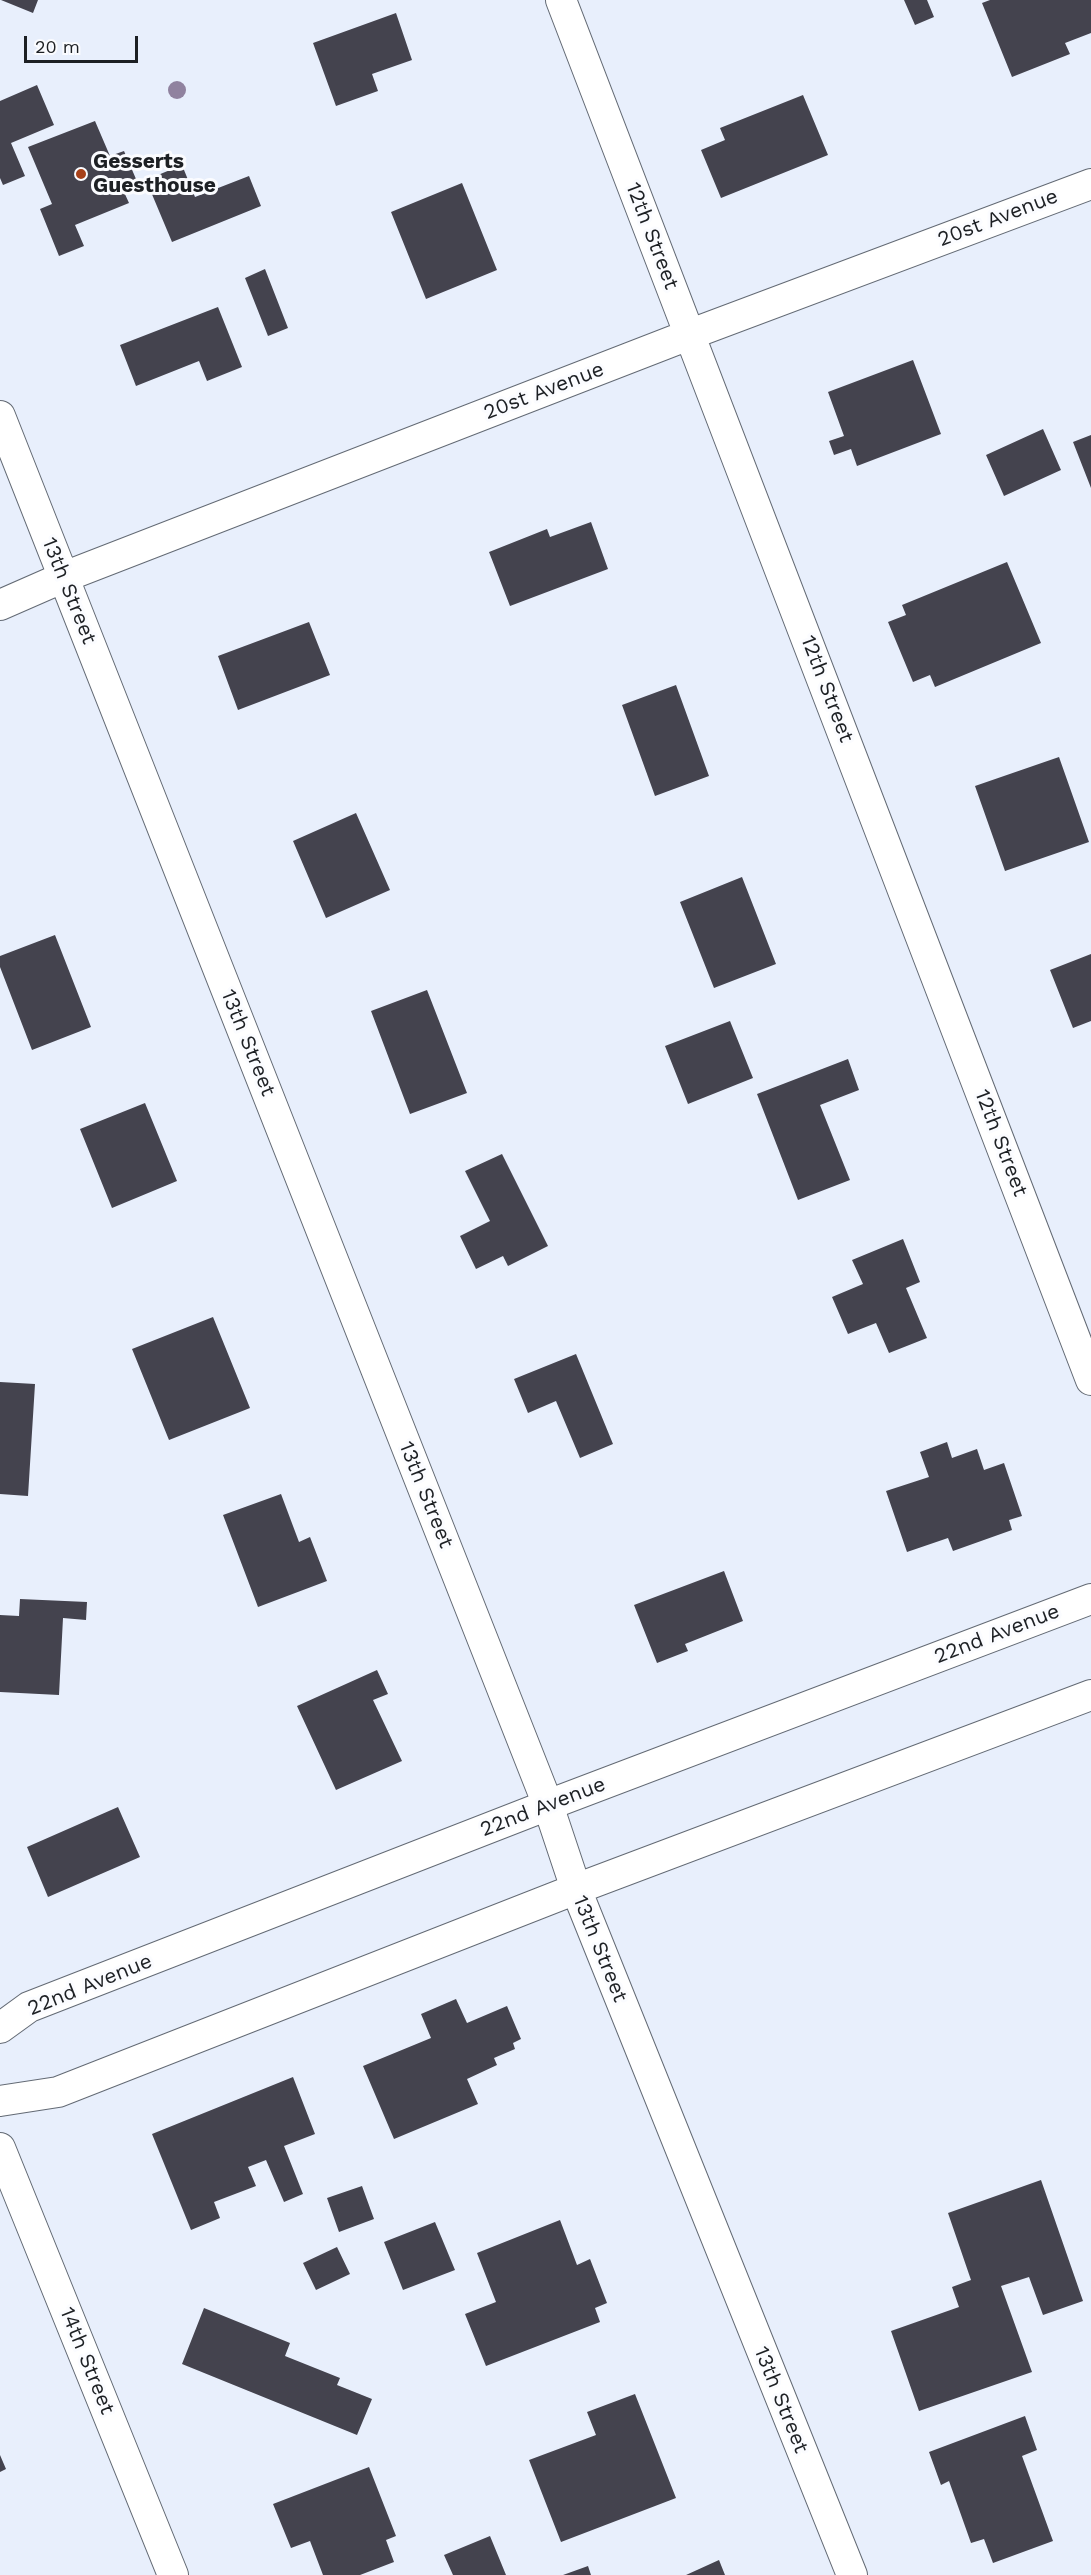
<!DOCTYPE html>
<style>
body{margin:0}
#map{position:relative;width:1091px;height:2575px;overflow:hidden;background:#e8effc;font-family:"Work Sans",sans-serif}
canvas{display:block}
.scale{position:absolute;left:24px;top:36px;width:114px;height:27px;box-sizing:border-box;border:3px solid #1d2024;border-top:0;padding-left:8px;font-size:18px;line-height:21px;white-space:nowrap;color:#1d2024;-webkit-text-stroke:4px #fbfcff;paint-order:stroke}
</style>
<div id="map">
<canvas width="1091" height="2575"></canvas>
<div class="scale">20 m</div>
</div>
<script>
const context = document.querySelector('canvas').getContext('2d');
context.lineJoin = 'round';
function paint(path, color) { context.fillStyle = color; context.fill(path, 'evenodd'); }
const shape = rows => new Path2D(rows.map(r => 'M' + r).join(''));
function stroke(path, color, width, dash) { context.strokeStyle = color; context.lineWidth = width; context.lineCap = dash ? 'butt' : 'round'; context.setLineDash(dash || []); context.stroke(path); }
function label(font, color, halo, rows, align = 'center') {
  context.font = font + ' "Work Sans",sans-serif'; context.lineWidth = 6; context.setLineDash([]); context.textBaseline = 'middle'; context.strokeStyle = halo; context.fillStyle = color; for (const [text, x, y, turn = 0] of rows) {
    context.save(); context.translate(x, y); context.rotate((+turn || 0) * Math.PI / 180); context.textAlign = isNaN(turn) ? turn : align; if (halo) context.strokeText(text, 0, 0); context.fillText(text, 0, 0); context.restore();
  }
}
const building = shape([
 [1,0,38,0,33,13],
 [904,0,927,0,934,17,915,25],
 [990,0,1091,0,1091,33,1065,43,1070,54,1012,77,982,3],
 [396,13,412,60,372,74,378,91,336,106,313,43],
 [37,85,54,125,11,143,25,176,3,185,0,178,0,101],
 [803,95,828,155,721,198,701,150,725,140,720,128],
 [95,121,110,156,124,151,139,186,124,192,129,203,75,225,84,246,59,256,40,209,52,204,28,147],
 [182,165,195,197,249,176,261,206,172,242,146,180],
 [462,183,497,270,426,299,391,212],
 [265,269,288,328,268,336,245,278],
 [218,307,242,367,207,381,199,361,136,386,120,345],
 [913,360,941,434,857,466,851,449,834,455,829,441,844,436,828,392],
 [1043,429,1061,470,1004,496,986,455],
 [1091,435,1091,488,1073,442],
 [591,522,608,569,510,606,489,552,547,529,550,537],
 [1007,562,1041,643,935,687,930,675,913,682,888,622,906,615,902,605],
 [309,622,330,675,238,710,218,656],
 [676,685,709,776,655,796,622,705],
 [1059,757,1089,842,1005,871,975,786],
 [356,813,390,890,326,918,293,841],
 [742,877,776,964,714,988,680,902],
 [55,935,91,1027,32,1050,0,967,0,956],
 [1091,954,1091,1021,1073,1028,1050,970],
 [427,990,467,1093,410,1114,371,1011],
 [730,1021,753,1078,688,1104,665,1046],
 [848,1059,859,1090,820,1105,850,1180,798,1200,757,1094],
 [145,1103,177,1181,112,1208,80,1129],
 [502,1154,548,1246,508,1266,503,1256,476,1269,460,1236,490,1221,465,1171],
 [903,1239,920,1282,906,1288,927,1338,889,1353,876,1323,848,1334,832,1297,863,1284,852,1260],
 [213,1317,250,1408,169,1440,132,1349],
 [576,1354,613,1444,580,1458,556,1401,528,1413,514,1379],
 [0,1382,35,1384,28,1496,0,1494],
 [947,1442,952,1458,977,1449,984,1470,1004,1463,1022,1516,1009,1520,1012,1530,953,1551,948,1538,907,1552,886,1491,929,1477,920,1452],
 [281,1494,299,1542,310,1537,327,1581,258,1607,223,1515],
 [724,1571,743,1621,685,1644,688,1651,657,1663,634,1605],
 [20,1599,87,1602,86,1620,63,1618,59,1695,0,1692,0,1615,19,1616],
 [377,1670,388,1694,373,1700,402,1761,336,1790,297,1706],
 [118,1807,140,1857,48,1897,27,1847],
 [456,1999,467,2023,507,2006,521,2039,513,2043,515,2049,494,2058,497,2065,467,2079,478,2104,394,2139,363,2066,431,2038,421,2014],
 [293,2077,315,2134,284,2146,303,2194,284,2202,266,2160,248,2167,256,2186,214,2202,220,2218,191,2230,152,2134],
 [1041,2180,1083,2301,1043,2315,1029,2277,1001,2286,1032,2372,919,2411,891,2331,959,2307,952,2287,971,2280,948,2213],
 [362,2186,374,2219,339,2232,327,2198],
 [560,2220,577,2265,590,2259,607,2303,595,2308,600,2322,486,2366,465,2314,496,2302,477,2253],
 [435,2222,455,2270,403,2290,384,2242],
 [337,2247,350,2274,316,2290,303,2263],
 [204,2308,290,2343,285,2356,340,2378,337,2385,372,2399,357,2435,182,2364],
 [635,2394,676,2498,561,2542,529,2460,596,2435,587,2412],
 [1025,2416,1037,2450,1022,2456,1053,2541,993,2563,984,2539,971,2543,949,2481,941,2485,929,2452],
 [0,2455,6,2469,0,2472],
 [369,2467,396,2536,386,2540,394,2562,360,2575,323,2575,310,2541,291,2548,273,2504],
 [490,2536,506,2575,453,2575,444,2555],
 [719,2560,725,2575,686,2575],
 [588,2566,591,2575,563,2575]
]);
const street = shape([
 [561,0,1091,1380],
 [0,416,548,1805,576,1889,852,2575],
 [0,605,64,577,691,334,1091,184],
 [0,2028,29,2007,548,1805,1091,1599],
 [0,2101,58,2092,576,1889,1091,1695],
 [0,2148,173,2575]
]);
const trees = [
 [177,90]
];
const markers = [
 [81,174,6,"#a74119"]
];
const poiNames = [
 ["Gesserts",93,162],
 ["Guesthouse",93,186]
];
const streetNames = [
 ["20st Avenue",998,218,-21],
 ["12th Street",652,236,69],
 ["20st Avenue",544,391,-21],
 ["13th Street",69,591,68],
 ["12th Street",827,689,69],
 ["13th Street",248,1043,68],
 ["12th Street",1001,1143,69],
 ["13th Street",426,1495,68],
 ["22nd Avenue",997,1634,-21],
 ["22nd Avenue",543,1807,-21],
 ["13th Street",600,1949,68],
 ["22nd Avenue",90,1985,-22],
 ["14th Street",87,2361,68],
 ["13th Street",781,2400,68]
];
paint(building, '#44434e');
stroke(street, '#636a74', 32);
stroke(street, '#fff', 30);
context.fillStyle = '#90829f';
for (const [x, y] of trees) { context.beginPath(); context.arc(x, y, 9, 0, 2 * Math.PI); context.fill(); }
for (const [x, y, r, color] of markers) { const dot = new Path2D(); dot.arc(x, y, r, 0, 2 * Math.PI); context.fillStyle = color; context.fill(dot); stroke(dot, '#fbfcff', 2); }
label('bold 21px', '#1d2024', '#fbfcff', poiNames, 'left');
label('21px', '#1d2024', '#fbfcff', streetNames);
</script>
